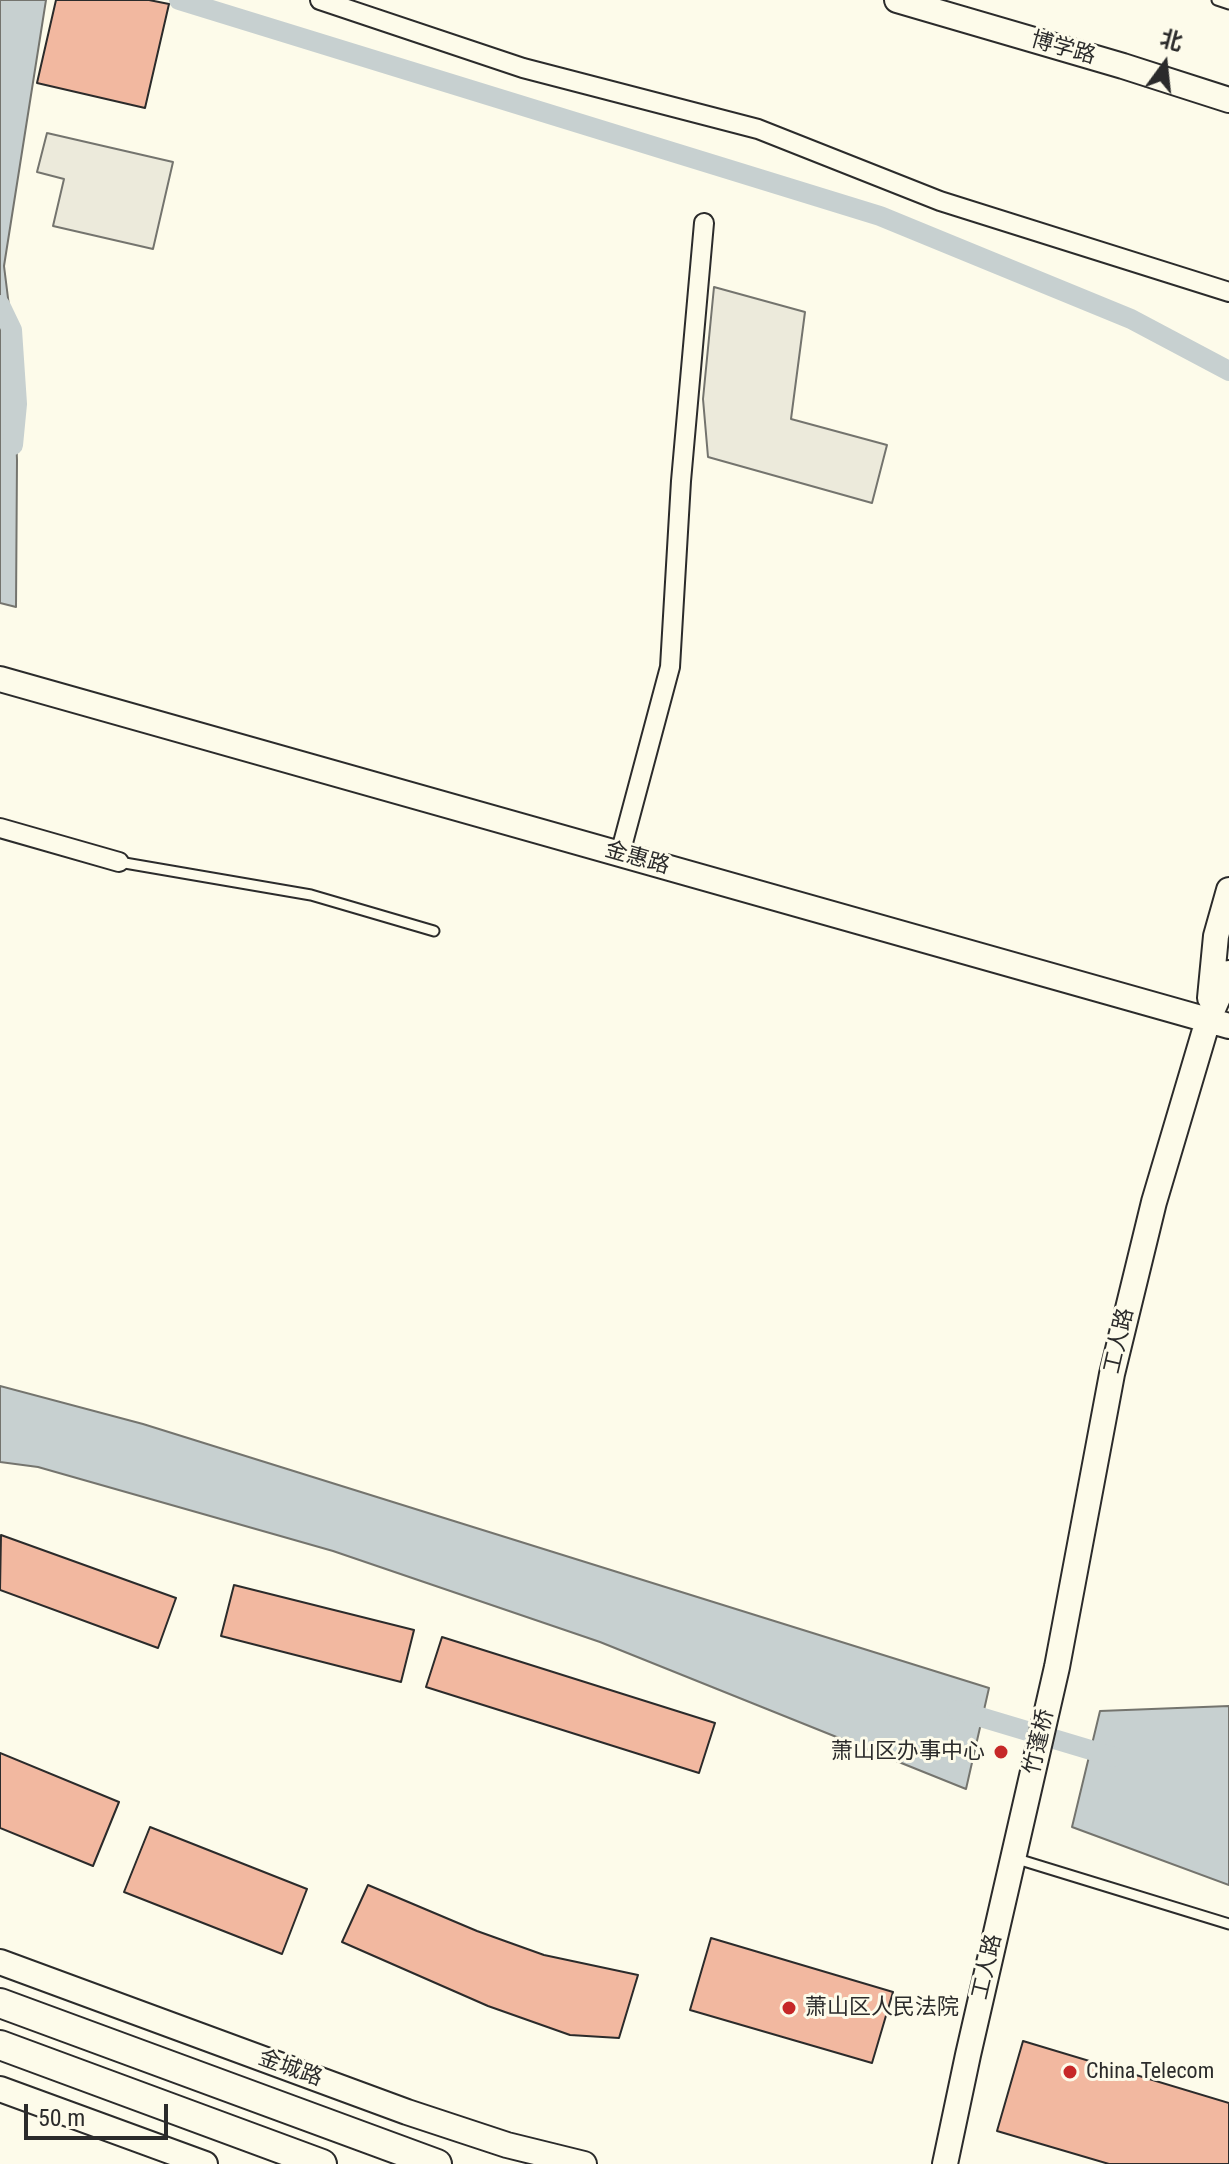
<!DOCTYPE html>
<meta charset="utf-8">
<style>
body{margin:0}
#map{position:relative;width:1229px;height:2164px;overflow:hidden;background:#fdfbea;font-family:"Roboto Condensed","Noto Sans SC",sans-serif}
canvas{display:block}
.north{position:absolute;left:1125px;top:24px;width:80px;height:80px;-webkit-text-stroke:6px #fdfbea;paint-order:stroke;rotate:15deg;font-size:22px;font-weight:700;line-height:32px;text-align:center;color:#2b2b2b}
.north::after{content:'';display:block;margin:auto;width:28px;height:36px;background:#2b2b2b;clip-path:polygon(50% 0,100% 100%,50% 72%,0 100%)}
.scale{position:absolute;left:24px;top:2104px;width:144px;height:36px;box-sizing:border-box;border:4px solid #2b2b2b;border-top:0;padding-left:10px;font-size:24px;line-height:28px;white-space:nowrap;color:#2b2b2b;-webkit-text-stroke:6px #fdfbea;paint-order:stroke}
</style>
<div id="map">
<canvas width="1229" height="2164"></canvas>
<div class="north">北</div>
<div class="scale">50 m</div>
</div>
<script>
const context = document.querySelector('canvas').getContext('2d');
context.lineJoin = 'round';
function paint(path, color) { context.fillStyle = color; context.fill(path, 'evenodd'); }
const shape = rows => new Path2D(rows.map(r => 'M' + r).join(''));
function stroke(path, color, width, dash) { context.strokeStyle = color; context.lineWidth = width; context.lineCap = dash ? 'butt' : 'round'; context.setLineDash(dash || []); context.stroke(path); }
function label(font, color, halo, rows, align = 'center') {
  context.font = font + ' "Roboto Condensed","Noto Sans SC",sans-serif'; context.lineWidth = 6; context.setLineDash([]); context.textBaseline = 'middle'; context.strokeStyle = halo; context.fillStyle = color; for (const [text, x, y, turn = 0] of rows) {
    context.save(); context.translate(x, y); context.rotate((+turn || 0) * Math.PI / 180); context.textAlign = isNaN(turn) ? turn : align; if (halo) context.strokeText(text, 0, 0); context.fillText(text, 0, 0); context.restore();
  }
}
const parking = shape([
 [47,133,173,162,153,249,53,226,64,179,37,172,47,133],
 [714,287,805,312,791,419,887,445,872,503,708,457,703,399,714,287]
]);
const water = shape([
 [0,0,46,0,4,266,12,330,17,460,16,607,0,603,0,0],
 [0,1386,143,1424,989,1688,966,1789,600,1642,333,1551,38,1467,0,1462,0,1386],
 [1229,1706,1229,1885,1072,1827,1100,1711,1229,1706]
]);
const canal = shape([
 [179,0,880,216,1131,319,1229,371],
 [0,305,12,330,17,404,13,445],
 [957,1710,1114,1757]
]);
const building = shape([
 [56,0,149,0,169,4,145,108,37,83,56,0],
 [1,1535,176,1598,158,1648,0,1590,1,1535],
 [234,1585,414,1630,401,1682,221,1636,234,1585],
 [442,1637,715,1723,699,1773,426,1687,442,1637],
 [0,1753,119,1802,93,1866,0,1828,0,1753],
 [150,1827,307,1889,282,1954,124,1892,150,1827],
 [368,1885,477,1931,544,1955,638,1975,619,2038,570,2035,488,2006,342,1942,368,1885],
 [711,1938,893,1992,872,2063,690,2010,711,1938],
 [1023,2041,1229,2103,1229,2164,1109,2164,997,2131,1023,2041]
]);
const lane = shape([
 [1217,0,1229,4],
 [119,862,311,895,434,931],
 [1014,1858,1229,1924]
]);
const street = shape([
 [320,0,523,68,758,129,940,201,1229,292],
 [0,828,119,862],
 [620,854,670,667,681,481,704,223]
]);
const secondary = shape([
 [897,0,1123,66,1229,100],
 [0,679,1229,1026],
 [1210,998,1216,936,1229,890],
 [0,1962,407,2112,507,2145,584,2164],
 [0,2089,205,2164],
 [945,2164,968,2055,1057,1667,1112,1374,1154,1202,1208,1020,1229,973]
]);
const primary = shape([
 [0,2003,437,2164],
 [0,2045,322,2164]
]);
const markers = [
 [1001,1752,8,"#c62828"],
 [789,2008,8,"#c62828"],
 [1070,2072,8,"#c62828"]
];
const streetNames = [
 ["博学路",1063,49,16],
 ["金惠路",637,859,16],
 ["工人路",1120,1341,-77],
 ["竹蓬桥",1040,1742,-77],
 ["工人路",988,1967,-77],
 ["金城路",290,2069,20]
];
const poiNames = [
 ["萧山区办事中心",985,1752,"right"],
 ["萧山区人民法院",805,2008],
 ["China Telecom",1086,2072]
];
paint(parking, '#eceadb');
stroke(parking, '#74746e', 2);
paint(water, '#c7d0d0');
stroke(water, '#74746e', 2);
stroke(canal, '#c7d0d0', 20);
paint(building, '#f2b8a0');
stroke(building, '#2b2b2b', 2);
stroke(lane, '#2b2b2b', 13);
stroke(street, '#2b2b2b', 22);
stroke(secondary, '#2b2b2b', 28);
stroke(primary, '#2b2b2b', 32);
stroke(lane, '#fdfbea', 9);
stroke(street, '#fdfbea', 18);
stroke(secondary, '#fdfbea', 24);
stroke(primary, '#fdfbea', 28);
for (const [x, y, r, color] of markers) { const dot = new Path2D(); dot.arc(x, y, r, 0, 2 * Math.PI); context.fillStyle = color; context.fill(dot); stroke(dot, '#fdfbea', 3); }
label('22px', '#2b2b2b', '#fdfbea', streetNames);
label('22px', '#2b2b2b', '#fdfbea', poiNames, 'left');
</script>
